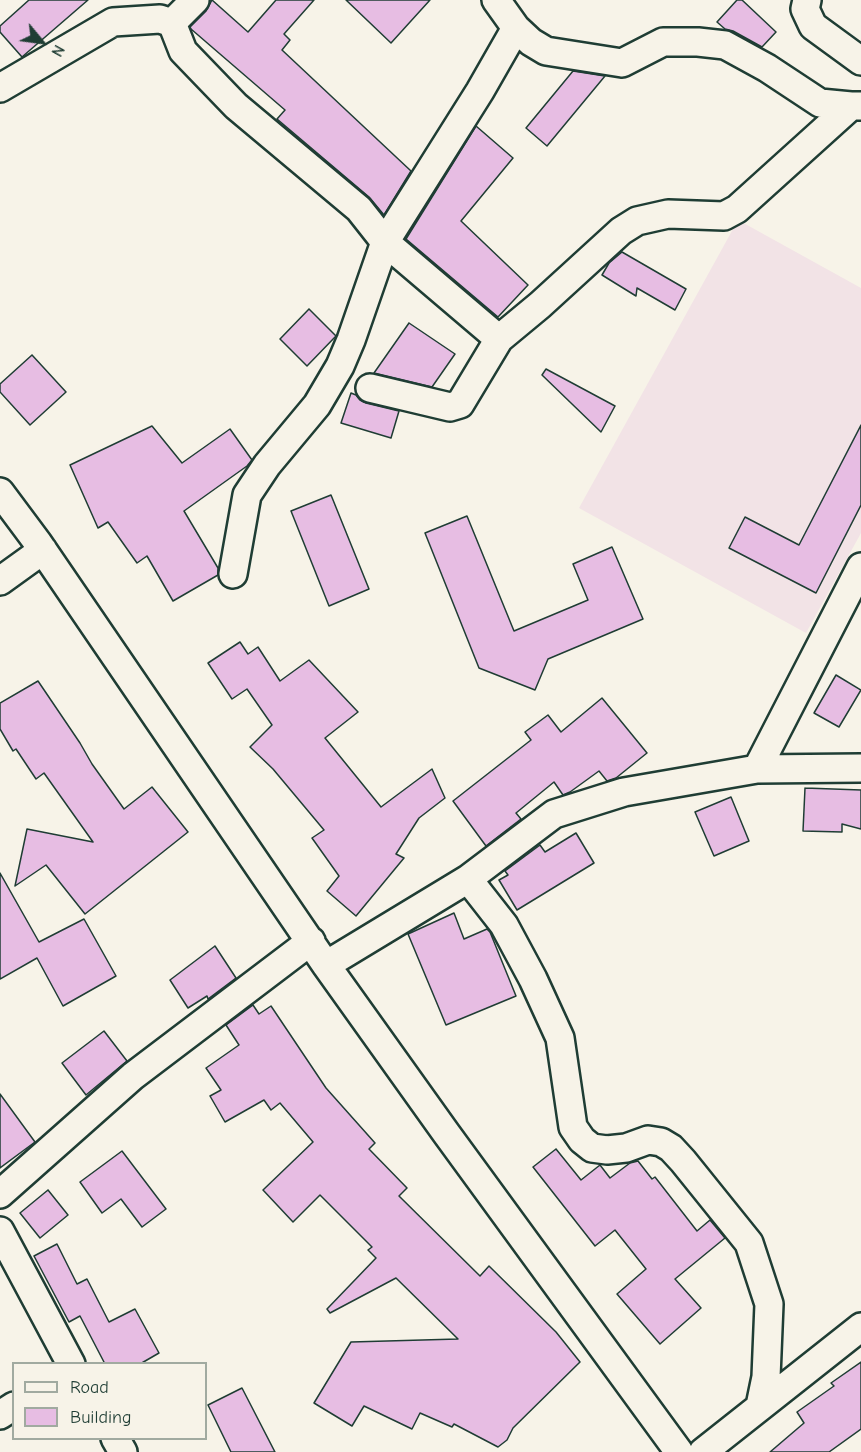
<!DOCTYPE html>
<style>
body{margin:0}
#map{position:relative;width:861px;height:1452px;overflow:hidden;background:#f7f3e8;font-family:"Comic Neue",sans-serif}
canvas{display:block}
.legend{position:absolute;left:12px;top:1362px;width:195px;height:78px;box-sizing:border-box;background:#f7f3e8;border:2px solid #a1aaa0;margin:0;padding:8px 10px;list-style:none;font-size:18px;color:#1f3d34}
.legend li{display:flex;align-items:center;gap:12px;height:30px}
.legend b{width:30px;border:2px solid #a1aaa0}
.north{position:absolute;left:12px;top:12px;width:60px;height:60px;-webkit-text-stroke:4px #f7f3e8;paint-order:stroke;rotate:119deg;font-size:16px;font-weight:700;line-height:24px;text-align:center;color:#1f3d34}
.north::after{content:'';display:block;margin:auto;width:21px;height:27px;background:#1f3d34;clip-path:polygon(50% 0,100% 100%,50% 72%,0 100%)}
</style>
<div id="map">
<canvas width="861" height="1452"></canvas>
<ul class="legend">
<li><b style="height:8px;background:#f7f3e8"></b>Road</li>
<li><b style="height:16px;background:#e7bde3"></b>Building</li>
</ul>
<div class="north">N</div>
</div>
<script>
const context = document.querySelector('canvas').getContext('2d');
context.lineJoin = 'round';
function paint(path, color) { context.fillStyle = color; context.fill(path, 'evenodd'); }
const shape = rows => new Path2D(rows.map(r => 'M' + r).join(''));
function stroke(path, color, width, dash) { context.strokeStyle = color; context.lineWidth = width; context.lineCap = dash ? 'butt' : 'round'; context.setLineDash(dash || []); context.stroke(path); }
const built = shape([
 [738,220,861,288,861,533,806,633,579,508]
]);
const building = shape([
 [29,0,88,0,22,57,0,32,0,26,29,0],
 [212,0,248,32,276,0,314,0,284,34,290,40,282,50,411,171,384,215,369,197,277,119,285,110,191,29,190,27,206,11,212,0],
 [346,0,430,0,391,43,346,0],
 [737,0,742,0,776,32,762,47,733,31,725,29,717,22,737,0],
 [573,71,605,76,547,146,526,128,573,71],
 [476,126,513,158,461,221,528,285,498,317,406,239,476,126],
 [622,252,686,289,675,310,637,288,636,296,602,275,609,263,622,252],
 [309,309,336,336,307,366,280,339,309,309],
 [409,323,455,354,432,387,374,373,409,323],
 [32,355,66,392,30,425,0,392,0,384,32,355],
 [546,369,615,406,601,432,542,375,546,369],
 [351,393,356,395,360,400,366,403,399,411,391,438,341,423,351,393],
 [861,425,861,505,816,593,729,548,745,517,799,545,861,425],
 [152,426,182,463,230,429,252,460,247,466,184,511,218,568,218,575,173,601,147,556,137,563,108,522,98,528,70,465,152,426],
 [331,495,369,589,329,606,291,511,331,495],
 [467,516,514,631,588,600,573,564,612,547,643,619,548,659,535,690,479,668,425,533,467,516],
 [240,642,248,654,258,647,280,681,309,660,358,712,325,738,381,807,432,769,445,798,419,818,396,854,404,858,356,916,327,891,339,876,312,838,324,830,273,769,250,747,272,725,247,689,232,699,208,663,240,642],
 [836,675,861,690,839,727,814,713,836,675],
 [38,681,80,743,92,764,124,809,152,787,188,832,85,914,46,865,15,886,27,829,93,842,44,773,36,779,16,749,13,751,0,729,0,703,38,681],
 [602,698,647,753,616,778,607,781,599,771,570,792,563,795,554,782,516,813,521,819,486,846,453,801,531,740,525,732,548,715,561,732,602,698],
 [805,788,861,790,861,829,842,824,842,832,803,831,805,788],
 [731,797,749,841,714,856,695,812,731,797],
 [576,833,594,863,517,910,499,880,508,875,505,871,540,845,545,852,576,833],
 [0,873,39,942,84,919,116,976,63,1006,37,958,0,979,0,873],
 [454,913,464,939,487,929,490,932,516,996,446,1025,408,934,454,913],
 [215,946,236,978,208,999,207,996,188,1008,170,980,215,946],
 [253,1005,259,1014,271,1006,326,1088,375,1143,369,1149,407,1188,399,1196,480,1276,489,1266,556,1332,580,1362,513,1428,507,1440,498,1447,454,1424,452,1427,420,1413,412,1429,364,1406,352,1426,314,1403,351,1342,458,1339,396,1278,330,1313,327,1309,376,1258,368,1250,372,1247,320,1195,293,1222,263,1190,313,1142,280,1103,271,1110,264,1100,225,1122,210,1096,221,1090,206,1068,239,1045,226,1025,253,1005],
 [104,1031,127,1061,86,1095,62,1063,104,1031],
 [0,1094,35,1142,0,1168,0,1094],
 [556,1149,581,1180,600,1165,610,1178,630,1163,638,1161,652,1179,655,1177,697,1231,710,1220,725,1238,675,1279,701,1308,660,1344,617,1294,646,1269,615,1230,595,1246,533,1167,556,1149],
 [122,1151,166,1209,142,1227,121,1199,102,1213,80,1182,122,1151],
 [48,1190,68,1215,40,1238,20,1213,48,1190],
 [57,1244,77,1284,87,1279,109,1322,135,1309,159,1353,140,1364,105,1364,80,1316,69,1322,34,1256,57,1244],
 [861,1362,861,1429,829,1452,770,1452,804,1423,797,1412,834,1386,831,1383,861,1362],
 [242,1388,275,1452,231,1452,208,1405,242,1388]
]);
const minor = shape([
 [496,0,516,28,531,42,546,51,622,63,663,42,698,42,725,45,767,68,820,103,851,106],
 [807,0,805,9,813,26,861,61],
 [172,23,195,0],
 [0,88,113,22,160,19,172,23,183,51,236,106,359,209,385,242,499,339,540,305,621,231,637,221,668,214,724,216,737,209,851,106,861,106],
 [370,388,450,407,460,404,499,339],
 [0,492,38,543,326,965,446,1133,679,1452],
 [233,574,247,495,267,465,317,405,340,366,351,340,385,242,480,91,516,28],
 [0,581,43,550],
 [757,769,861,567],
 [468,879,504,925,533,979,560,1038,573,1127,582,1140,592,1148,607,1150,626,1148,648,1140,661,1142,671,1148,683,1161,749,1243,769,1304,766,1377,760,1406],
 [326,965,468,879,554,814,624,792,757,769,861,768],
 [0,1194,133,1076,311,941],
 [0,1231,71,1364],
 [0,1415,14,1406],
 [115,1438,123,1452],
 [703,1452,861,1327]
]);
paint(built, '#f2e3e6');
paint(building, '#e7bde3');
stroke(building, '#1f3d34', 1.5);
stroke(minor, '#1f3d34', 32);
stroke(minor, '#f7f3e8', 27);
</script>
